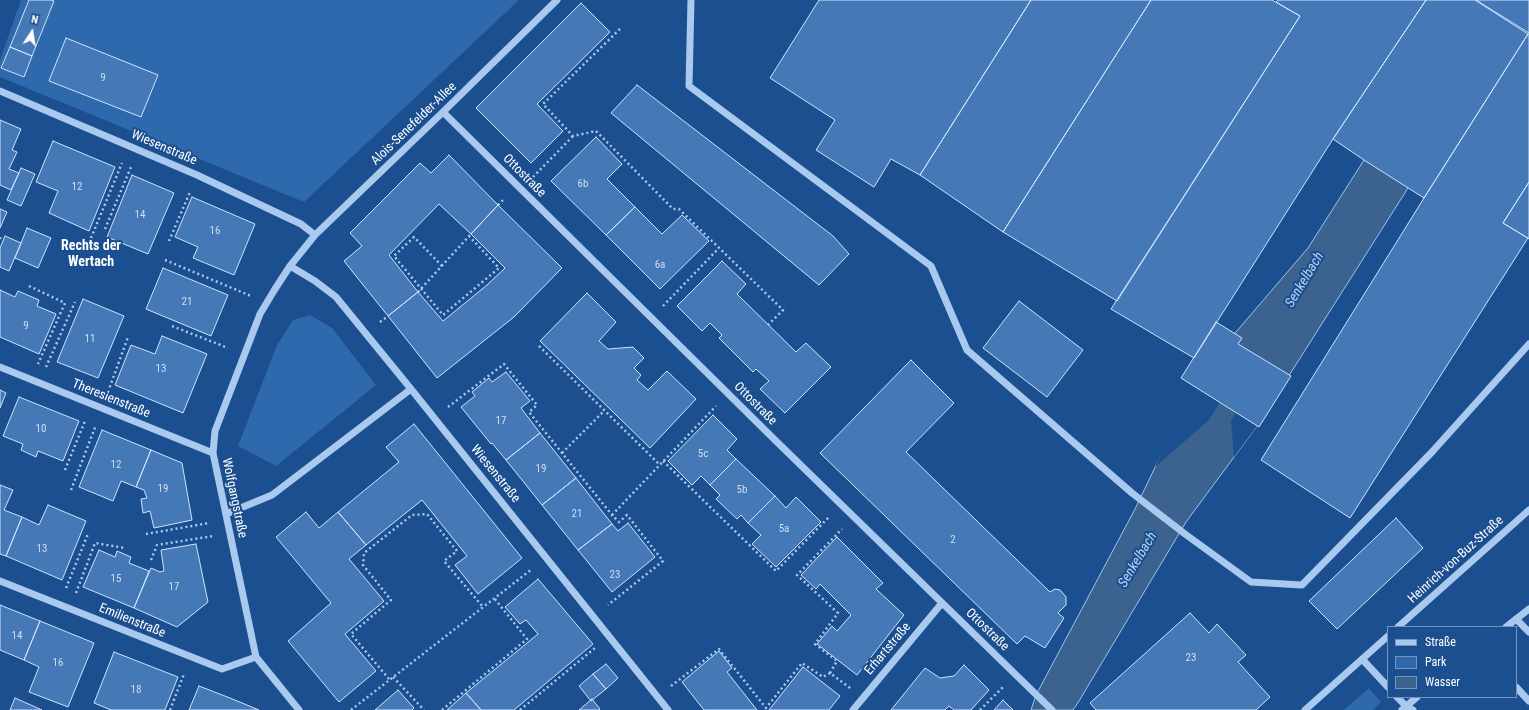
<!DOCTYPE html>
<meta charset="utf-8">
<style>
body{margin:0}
#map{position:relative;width:1529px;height:710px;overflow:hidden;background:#1b4f8f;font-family:"Roboto Condensed",sans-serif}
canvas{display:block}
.legend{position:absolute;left:1387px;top:626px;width:130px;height:72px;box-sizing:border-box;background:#1b4f8f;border:1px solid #7695bc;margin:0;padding:5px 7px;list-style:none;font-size:12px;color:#fff}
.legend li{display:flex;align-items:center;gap:8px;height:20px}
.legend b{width:20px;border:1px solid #7695bc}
.north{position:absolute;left:12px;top:12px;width:40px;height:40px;-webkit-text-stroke:3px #1b4f8f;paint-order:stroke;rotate:12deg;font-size:11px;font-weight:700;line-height:16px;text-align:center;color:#fff}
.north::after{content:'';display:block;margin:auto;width:14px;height:18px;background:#fff;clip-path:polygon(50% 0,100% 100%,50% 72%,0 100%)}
</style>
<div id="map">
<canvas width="1529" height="710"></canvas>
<ul class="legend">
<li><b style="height:5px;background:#a9c9ee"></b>Straße</li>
<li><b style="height:11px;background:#2e69ad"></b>Park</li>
<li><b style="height:11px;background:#3c6290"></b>Wasser</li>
</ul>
<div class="north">N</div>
</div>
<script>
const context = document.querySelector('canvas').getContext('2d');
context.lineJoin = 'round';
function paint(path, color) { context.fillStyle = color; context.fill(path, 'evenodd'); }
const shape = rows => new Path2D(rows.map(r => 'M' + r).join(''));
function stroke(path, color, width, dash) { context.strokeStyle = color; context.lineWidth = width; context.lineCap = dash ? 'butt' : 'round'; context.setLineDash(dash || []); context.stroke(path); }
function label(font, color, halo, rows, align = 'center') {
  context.font = font + ' "Roboto Condensed",sans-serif'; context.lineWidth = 4; context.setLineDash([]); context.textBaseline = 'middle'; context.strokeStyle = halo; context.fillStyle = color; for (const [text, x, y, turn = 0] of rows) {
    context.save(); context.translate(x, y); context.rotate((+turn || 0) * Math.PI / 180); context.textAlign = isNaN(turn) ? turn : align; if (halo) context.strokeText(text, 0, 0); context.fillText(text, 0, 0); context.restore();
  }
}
const green = shape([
 [21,0,519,0,304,202,0,77,0,60],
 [310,315,332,328,376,385,276,466,238,446,277,345,293,320],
 [1369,688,1381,702,1373,710,1344,710]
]);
const water = shape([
 [1455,0,1518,0,1408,188,1257,426,1186,522,1079,701,1073,710,1031,710,1036,695,1135,509,1194,386,1236,332,1308,248,1364,160,1455,0]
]);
const pier = shape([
 [1192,385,1220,402,1209,420,1155,467,1168,436],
 [1236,413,1257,426,1234,457,1231,420]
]);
const building = shape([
 [29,0,51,0,54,1,32,56,10,47,29,0],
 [819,0,1031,0,920,175,891,159,874,187,816,150,835,120,770,78,819,0],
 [1031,0,1151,0,1003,232,920,175,1031,0],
 [1151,0,1272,0,1300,16,1117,301,1003,232,1151,0],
 [1278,0,1426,0,1333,139,1194,358,1111,309,1300,16,1276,2,1278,0],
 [1426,0,1475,0,1528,34,1424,198,1364,160,1333,139,1426,0],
 [1476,0,1529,0,1529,33,1476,0],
 [581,3,610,32,537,104,563,131,531,163,476,108,581,3],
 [1528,34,1529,34,1529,182,1503,223,1528,238,1350,518,1261,460,1424,198,1528,34],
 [66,38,158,75,141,117,49,81,66,38],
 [10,47,32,56,24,77,1,68,10,47],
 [637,85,833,236,849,254,819,285,611,113,637,85],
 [0,120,21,129,12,150,17,152,9,169,19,173,11,190,0,185,0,120],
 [596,137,622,164,607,179,635,207,606,235,551,181,596,137],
 [53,141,115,167,89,231,49,213,58,191,36,182,53,141],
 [449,155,498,205,471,234,439,204,389,255,418,292,388,316,344,261,362,246,350,233,420,163,431,173,449,155],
 [21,168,35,174,21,206,7,200,21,168],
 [132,175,174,193,148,254,107,237,132,175],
 [1529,182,1529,239,1503,223,1529,182],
 [192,197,255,224,234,275,193,258,198,247,175,237,192,197],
 [498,205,562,268,514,317,437,378,388,316,418,292,443,321,487,285,505,268,471,234,498,205],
 [635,207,662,234,682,215,709,241,660,289,606,235,635,207],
 [0,209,7,212,0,228,0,209],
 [27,228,51,238,38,268,15,258,27,228],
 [5,236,21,243,9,271,0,267,0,248,5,236],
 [722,261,746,284,737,294,796,352,806,343,831,367,785,413,760,389,769,381,756,369,753,372,719,338,722,335,710,323,702,331,677,306,722,261],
 [163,268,228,295,211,336,146,309,163,268],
 [0,290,15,297,18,291,39,300,37,306,56,314,39,354,0,337,0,290],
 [587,293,616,322,599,341,608,349,633,347,644,358,634,368,641,375,637,380,648,390,667,371,696,399,650,448,540,341,587,293],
 [83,299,124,316,98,378,57,362,83,299],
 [1019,301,1083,350,1047,397,983,348,1019,301],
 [1216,322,1242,338,1238,344,1291,376,1259,427,1181,378,1216,322],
 [162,336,207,354,183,413,115,385,131,345,155,354,162,336],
 [911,360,954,403,906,452,1050,592,1055,589,1060,590,1066,597,1066,605,1058,613,1064,618,1045,648,1025,636,1017,644,820,453,911,360],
 [506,372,530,401,521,408,540,433,506,460,492,443,491,444,461,407,475,396,472,392,489,378,492,382,506,372],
 [0,390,6,393,0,408,0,390],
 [19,397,79,421,63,461,38,451,36,457,21,450,23,444,3,436,19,397],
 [713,415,737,439,727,450,736,459,710,485,701,476,692,485,668,461,713,415],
 [414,424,522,558,478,594,455,565,467,556,422,500,366,545,338,512,399,462,386,447,414,424],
 [102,430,151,450,136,487,121,481,113,501,79,487,102,430],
 [540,433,576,478,542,505,506,460,540,433],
 [151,450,182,463,192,520,154,528,150,511,143,513,141,499,147,498,144,490,136,487,151,450],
 [736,459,775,496,748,523,741,515,737,519,716,499,720,495,710,485,736,459],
 [576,478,612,524,578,550,542,505,576,478],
 [0,485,13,490,4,510,22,517,6,556,0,554,0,485],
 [775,496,786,508,796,497,821,522,776,567,752,544,761,535,748,523,775,496],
 [48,505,86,521,62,580,6,556,22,517,39,525,48,505],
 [306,512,319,528,338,512,366,545,349,559,384,601,345,634,376,671,339,702,288,641,331,603,276,537,306,512],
 [1396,518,1423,548,1337,629,1309,601,1396,518],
 [628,523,655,557,612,592,578,550,612,524,618,531,628,523],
 [837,537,883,583,876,589,904,615,857,675,817,644,832,626,837,631,851,615,820,584,816,589,801,575,837,537],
 [196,544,208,602,177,627,134,608,151,568,160,572,164,571,161,550,196,544],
 [99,550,115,557,117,551,131,557,129,563,149,571,134,608,83,587,99,550],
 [538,579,593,644,514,710,481,710,466,693,538,634,526,620,520,624,505,607,538,579],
 [0,605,40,621,24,660,0,650,0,605],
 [1190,613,1209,633,1217,624,1246,655,1238,662,1270,697,1256,710,1096,710,1090,703,1190,613],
 [40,621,94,643,68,707,29,692,39,667,24,660,40,621],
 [719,651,732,668,727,672,757,710,704,710,682,682,719,651],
 [114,652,178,677,165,710,111,710,94,703,114,652],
 [606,664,618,678,606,689,593,674,606,664],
 [964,665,989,690,971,710,954,710,949,706,945,710,891,710,925,668,940,678,954,676,964,665],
 [803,667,840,696,829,710,769,710,803,667],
 [593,674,606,689,591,701,579,686,593,674],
 [199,686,230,698,259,710,189,710,199,686],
 [398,690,414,708,412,710,375,710,398,690],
 [466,693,481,710,447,710,466,693],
 [15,698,42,710,10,710,15,698],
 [592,699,600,709,599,710,579,710,592,699],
 [1003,700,1013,710,994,710,1003,700]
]);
const path = shape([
 [620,29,543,104,573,136,596,131,673,209,679,209,783,310,768,325],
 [533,177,573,136],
 [498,205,505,198],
 [105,229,131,167],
 [91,238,122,163],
 [0,239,1,236],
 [169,241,190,192],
 [165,260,251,296],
 [442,266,414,237,394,256,443,315,499,268,469,236],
 [29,286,65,303,38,364],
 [418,292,471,234],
 [663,306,718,249],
 [380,322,388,316],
 [172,326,228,348],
 [539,346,660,465],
 [46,367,75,302],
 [108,392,128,337],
 [448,407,504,364,537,405,529,412,612,515,619,522,627,515,663,561,608,605],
 [562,453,604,411],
 [663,461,776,571,829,517],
 [65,470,85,421],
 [71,490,96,425],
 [612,515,716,406],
 [146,534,209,523],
 [151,560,157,545,213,536],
 [66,588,88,534],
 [76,593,95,543,125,548],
 [830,673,837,661,815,644,838,613,797,575,842,529],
 [393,677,424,710],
 [389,679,351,634,391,600,363,565,364,553,412,515,427,514,457,551,444,561,483,607],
 [671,686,719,649,766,708,802,663,823,677,830,673,850,688],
 [170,710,184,674],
 [351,710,532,569],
 [442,710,527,639,494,598],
 [520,710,595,648],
 [980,710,1003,687]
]);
const minor = shape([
 [691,0,689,86,931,266,967,350,1132,493,1185,534,1251,582,1302,585,1432,452,1529,344],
 [0,91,197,175,301,224,315,235],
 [443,112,776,441,1052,710],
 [290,266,315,281,336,297,411,389,668,710],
 [0,367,213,453],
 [226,514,272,495,411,389],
 [0,581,222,669,256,657],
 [1516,619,1529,632],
 [1398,627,1529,510],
 [1506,627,1529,609],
 [1362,659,1388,687],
 [1516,687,1529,701],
 [1397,697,1406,706,1413,710],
 [299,710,256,657,213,453,215,431,260,314,275,289,290,266,315,235,443,112,557,0],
 [853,710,942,603],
 [1305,710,1388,636],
 [1402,710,1417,697]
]);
const numberNames = [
 ["9",103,78],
 ["6b",583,184],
 ["12",77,187],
 ["14",140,215],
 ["16",215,231],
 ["6a",660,265],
 ["21",187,302],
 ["9",26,326],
 ["11",90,339],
 ["13",161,369],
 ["17",501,421],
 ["10",41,429],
 ["5c",703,454],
 ["12",116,465],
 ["19",541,469],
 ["19",163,489],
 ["5b",742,490],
 ["21",577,514],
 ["5a",784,529],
 ["2",953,540],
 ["13",42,549],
 ["23",615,575],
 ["15",116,579],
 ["17",174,587],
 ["14",17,636],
 ["23",1191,658],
 ["16",58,663],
 ["18",136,690]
];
const streetNames = [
 ["Alois-Senefelder-Allee",414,124,-44],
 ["Wiesenstraße",164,148,23],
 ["Ottostraße",524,176,45],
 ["Theresienstraße",111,399,22],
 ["Ottostraße",755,404,45],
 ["Wiesenstraße",495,474,51],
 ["Wolfgangstraße",234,498,78],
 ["Heinrich-von-Buz-Straße",1456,560,-42],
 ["Emilienstraße",132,621,22],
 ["Ottostraße",987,630,44],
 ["Erhartstraße",888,649,-50]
];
const neighbourhoodNames = [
 ["Rechts der",91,246],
 ["Wertach",91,262]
];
const waterNames = [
 ["Senkelbach",1305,280,-59],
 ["Senkelbach",1138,560,-59]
];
paint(green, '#2e69ad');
paint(water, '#3c6290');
stroke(water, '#9cc4f0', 1);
paint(pier, '#1b4f8f');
paint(building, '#4478b7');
stroke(building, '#cfe3fa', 1);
stroke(path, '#a9c9ee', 2.5, [2, 3]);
stroke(minor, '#a9c9ee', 7);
label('11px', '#d0dded', null, numberNames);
label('13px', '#fff', '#1b4f8f', streetNames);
label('bold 14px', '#fff', '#1b4f8f', neighbourhoodNames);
label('italic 14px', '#b5d3f5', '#1b4f8f', waterNames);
</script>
